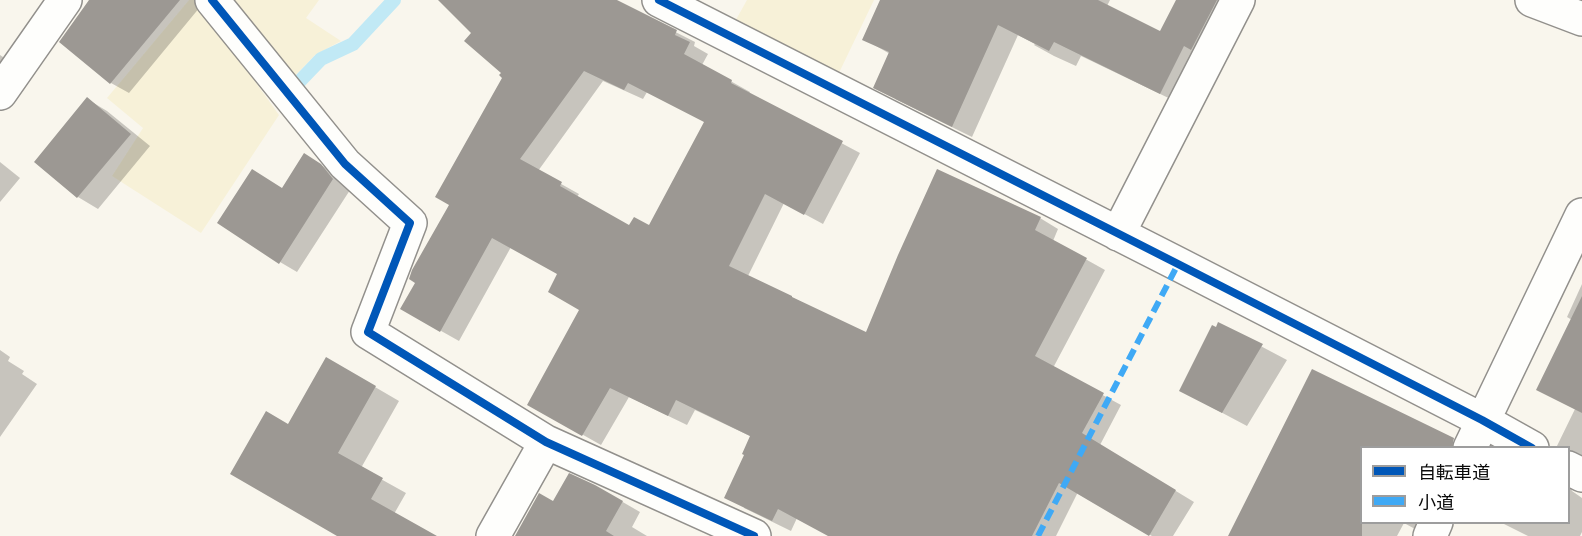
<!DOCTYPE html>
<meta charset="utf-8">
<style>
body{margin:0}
#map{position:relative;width:1582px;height:536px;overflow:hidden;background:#f9f6ed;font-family:"Playfair Display","Noto Sans JP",serif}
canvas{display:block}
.legend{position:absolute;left:1360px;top:446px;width:210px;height:78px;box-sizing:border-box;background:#fff;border:2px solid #9d9d9d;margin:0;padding:8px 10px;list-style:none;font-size:18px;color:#0a0a0a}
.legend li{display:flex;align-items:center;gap:12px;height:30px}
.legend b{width:30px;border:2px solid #9d9d9d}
</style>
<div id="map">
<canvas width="1582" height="536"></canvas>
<ul class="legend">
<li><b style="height:8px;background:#0057b8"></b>自転車道</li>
<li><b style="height:8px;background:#3fa9f5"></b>小道</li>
</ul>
</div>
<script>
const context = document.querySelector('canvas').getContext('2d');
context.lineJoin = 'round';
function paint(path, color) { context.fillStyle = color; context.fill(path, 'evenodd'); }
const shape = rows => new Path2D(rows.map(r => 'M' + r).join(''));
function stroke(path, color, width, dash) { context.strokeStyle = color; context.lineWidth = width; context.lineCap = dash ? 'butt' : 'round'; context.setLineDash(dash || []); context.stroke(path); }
const farmland = shape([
 [189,0,197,0,279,115,201,233,112,176,143,128,107,98],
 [231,0,319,0,306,18,341,41,315,55,290,81],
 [747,0,874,0,836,79,733,25]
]);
const shadow = shape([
 [105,0,203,0,205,1,129,93,111,83],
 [441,0,613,0,695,42,694,46,708,54,702,65,750,92,749,94,860,153,823,224,784,203,748,276,867,334,1040,218,1058,229,1053,241,1105,270,1053,368,1121,405,1100,445,1194,502,1173,536,1152,536,1078,492,1056,536,830,536,797,518,791,531,744,508,746,455,752,437,695,410,687,425,629,397,601,445,530,405,581,310,559,274,511,247,459,341,402,309,417,282,504,77,503,72,473,33],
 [603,81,643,99,647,92,706,122,649,227,630,227,577,197,579,194,538,171],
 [882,0,1110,0,1107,6,1161,33,1178,0,1244,0,1181,104,1081,56,1076,66,1054,56,1034,45,1035,44,1018,35,972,137,895,99,890,54,864,39],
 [0,55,21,69,0,104],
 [87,99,107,111,150,146,98,209,78,197,36,162],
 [305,155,339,176,350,190,297,272,280,262],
 [0,162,20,178,0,202],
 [1582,284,1582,463,1569,481,1572,491,1582,498,1582,532,1580,536,1528,536,1500,522,1568,522,1568,448,1556,448,1575,409,1538,390,1572,320,1567,317],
 [1219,324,1287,360,1247,426,1181,391],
 [0,350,10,357,8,361,24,371,22,374,37,384,0,437],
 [327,359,399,401,361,468,406,493,394,514,412,536,339,536,288,426],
 [1312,371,1466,448,1362,448,1362,522,1441,522,1428,536,1404,523,1397,536,1236,536],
 [595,486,640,512,632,527,647,536,516,536,554,504]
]);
const stream = shape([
 [297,84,321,59,353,44,394,0]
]);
const building = shape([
 [89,0,180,0,110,84,59,42],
 [438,0,617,0,677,30,675,35,690,42,684,54,732,80,731,83,843,141,804,215,765,194,729,266,792,296,792,297,866,332,898,255,937,169,1041,217,1035,230,1087,258,1035,356,1104,393,1082,433,1176,490,1149,536,1059,483,1032,536,828,536,778,509,772,521,724,498,744,455,742,454,750,436,676,400,668,416,610,388,582,436,527,405,579,310,548,292,557,274,492,238,440,332,400,309,415,283,409,279,412,270,449,205,435,197,502,78,499,75,501,73,464,41,471,33],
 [584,71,624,90,628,83,704,122,649,225,634,217,629,225,560,186,562,182,520,159],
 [880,0,1098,0,1160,31,1176,0,1217,0,1191,50,1184,46,1160,94,1054,42,1049,51,998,25,952,127,873,88,889,52,862,40],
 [87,97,131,134,77,198,34,162],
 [304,153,321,164,333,179,279,264,217,223,252,169,282,188],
 [1582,296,1582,413,1536,390],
 [1218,322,1263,344,1222,413,1179,391,1212,325,1216,327],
 [326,357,376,386,338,453,383,478,371,499,437,536,337,536,230,474,266,411,288,424],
 [1312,369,1454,438,1452,447,1362,447,1362,536,1228,536],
 [569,473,595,485,623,501,606,531,614,536,515,536,539,493,553,501]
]);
const street = shape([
 [212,0,345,164,410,223,368,332,546,442,754,536],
 [659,0,1178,264,1482,420,1532,448],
 [1532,0,1582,19],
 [0,93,65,0],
 [1118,234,1238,0],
 [1470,448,1582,215],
 [1568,468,1582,475],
 [493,536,546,442],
 [1430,536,1436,522]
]);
const quiet = shape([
 [1038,536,1178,264]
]);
const cycleway = shape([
 [212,0,345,164,410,223,368,332,546,442,754,536],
 [659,0,1178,264,1482,420,1532,448]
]);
paint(farmland, '#f7f1d8');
paint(shadow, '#0003');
stroke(stream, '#c1e9f5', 14);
paint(building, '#9c9893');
stroke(street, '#92908c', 36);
stroke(street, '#fefefc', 33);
stroke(quiet, '#3fa9f5', 6, [12, 6]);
stroke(cycleway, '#0057b8', 8);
</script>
